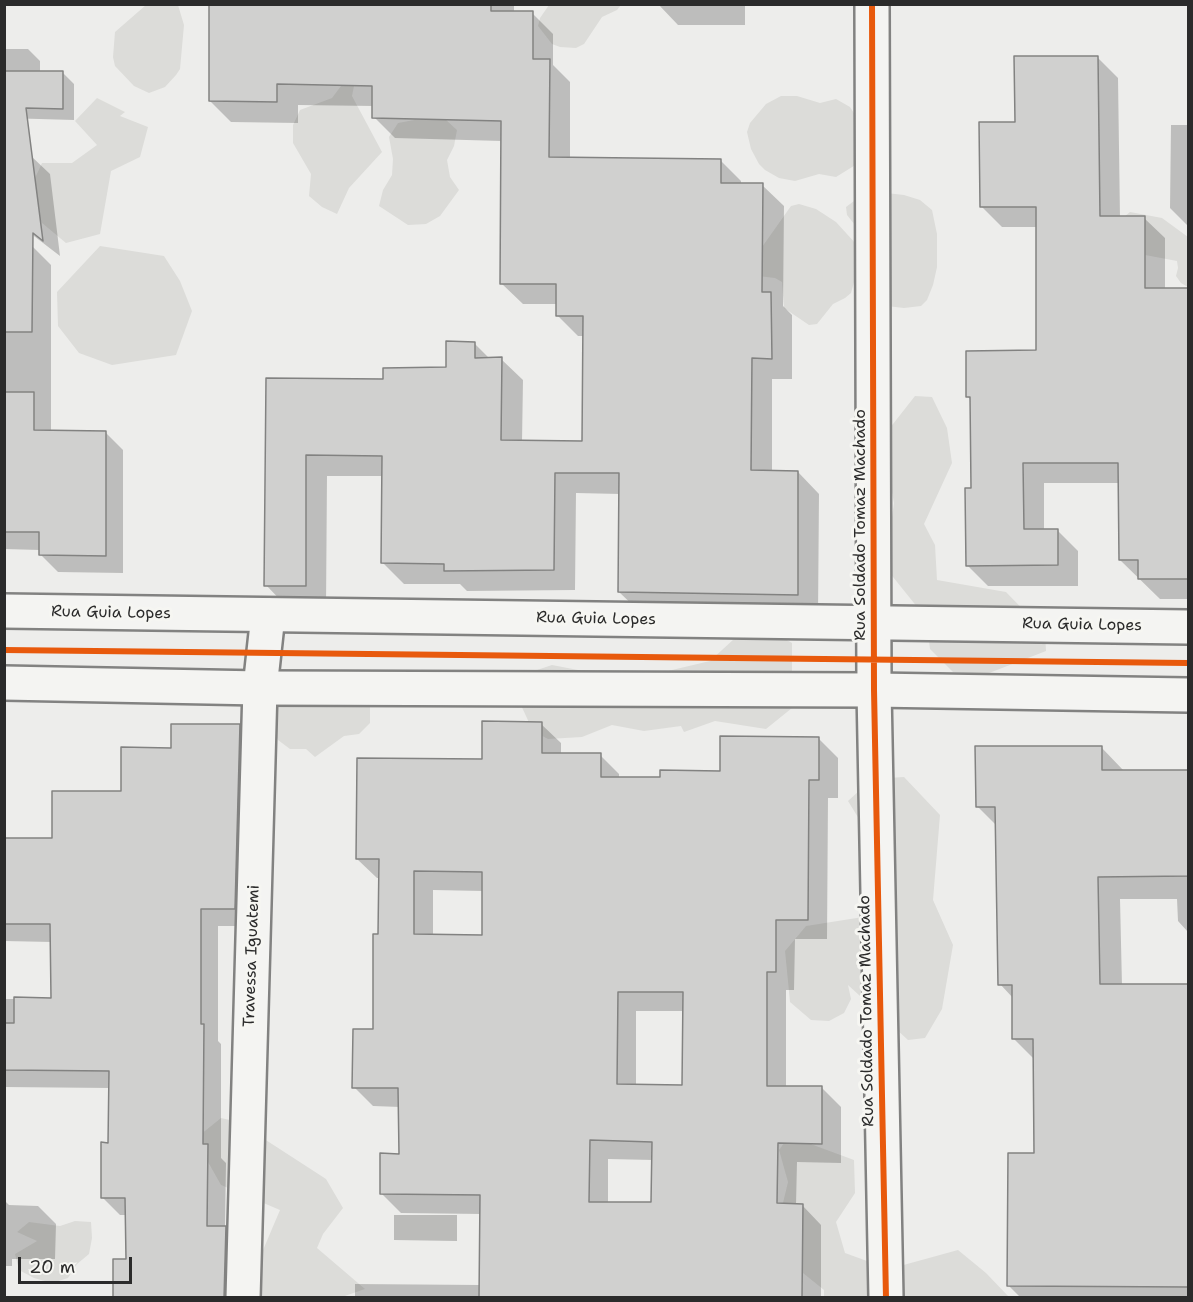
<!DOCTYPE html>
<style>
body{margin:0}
#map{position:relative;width:1193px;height:1302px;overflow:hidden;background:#ededeb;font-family:"Shantell Sans",sans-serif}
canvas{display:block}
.frame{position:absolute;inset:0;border:6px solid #2b2b2b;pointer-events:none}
.scale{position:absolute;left:18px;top:1257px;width:114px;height:27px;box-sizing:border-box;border:3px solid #2b2b2b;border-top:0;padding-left:8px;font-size:18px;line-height:21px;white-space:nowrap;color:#2b2b2b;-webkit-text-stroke:4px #f6f6f2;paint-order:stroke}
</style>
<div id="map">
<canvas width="1193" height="1302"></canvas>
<div class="frame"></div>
<div class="scale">20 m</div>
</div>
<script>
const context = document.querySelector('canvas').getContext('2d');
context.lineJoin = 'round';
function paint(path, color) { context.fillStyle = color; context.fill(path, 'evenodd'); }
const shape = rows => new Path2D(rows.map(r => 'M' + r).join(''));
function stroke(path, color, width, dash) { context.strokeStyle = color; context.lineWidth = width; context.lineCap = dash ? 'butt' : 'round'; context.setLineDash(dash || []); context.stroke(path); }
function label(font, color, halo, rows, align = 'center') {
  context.font = font + ' "Shantell Sans",sans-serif'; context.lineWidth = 6; context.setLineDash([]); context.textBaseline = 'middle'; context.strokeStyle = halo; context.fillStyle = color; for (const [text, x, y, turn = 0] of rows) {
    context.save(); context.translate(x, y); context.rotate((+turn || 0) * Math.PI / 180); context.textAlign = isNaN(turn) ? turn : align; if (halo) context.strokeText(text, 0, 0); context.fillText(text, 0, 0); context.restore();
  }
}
const green = shape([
 [146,5,178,5,184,25,180,69,176,75,165,87,149,93,134,86,115,66,113,57,115,32],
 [549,5,549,4,621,5,617,10,602,17,584,44,576,48,560,47,552,44,538,26,540,18],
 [365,32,352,96,382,152,349,188,337,214,322,207,309,196,311,174,293,143,293,125,300,110,332,98,341,86,346,35],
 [781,96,797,96,820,103,836,99,850,107,863,127,857,164,836,177,819,174,795,181,779,178,765,170,759,164,751,149,747,132,750,123,766,104],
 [97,98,125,112,120,116,148,127,140,157,111,171,100,234,66,243,42,223,28,193,42,163,72,163,97,145,75,121],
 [445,119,457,130,454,146,447,160,450,177,459,190,440,216,426,224,408,225,379,206,383,190,392,175,393,159,389,137,398,123,414,120],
 [877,192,904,195,920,200,932,210,937,234,937,267,933,285,927,300,921,306,904,308,878,305,862,234,847,215,846,207,854,201],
 [799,204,816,209,836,222,857,245,860,261,851,293,845,298,833,304,817,324,809,325,784,308,782,282,775,278,758,276,762,247,791,206],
 [1130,212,1162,218,1188,237,1188,287,1181,283,1176,276,1178,268,1177,261,1145,255,1133,247,1124,217],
 [100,246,164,256,180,281,192,311,176,355,112,365,79,353,58,326,57,292],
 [915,396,932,397,947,428,952,463,924,524,935,545,937,580,1006,592,1045,632,1046,651,984,675,953,672,930,649,926,618,885,567,894,503,882,438],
 [762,626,792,643,792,708,766,729,715,721,684,732,681,726,644,731,612,725,582,737,548,739,533,731,519,701,534,671,552,665,630,680,710,661,746,628],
 [287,695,355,697,370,707,370,723,359,734,344,736,315,757,306,749,290,749,278,740,270,723,277,708],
 [904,777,940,815,933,900,953,945,942,1009,925,1038,908,1040,848,985,851,999,844,1013,829,1021,811,1020,790,1002,785,951,806,926,882,914,888,866,848,801,872,779],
 [221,1118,238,1122,326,1179,343,1208,323,1234,317,1248,365,1289,342,1297,262,1297,255,1269,280,1210,221,1185,195,1139],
 [789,1136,854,1160,855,1193,836,1222,845,1253,889,1269,958,1250,986,1273,1009,1297,824,1297,824,1290,772,1248,788,1182,779,1150],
 [75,1221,91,1222,92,1238,89,1254,77,1264,68,1278,52,1283,34,1278,19,1270,15,1254,37,1241,17,1232,29,1222,60,1226]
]);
const water = shape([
 [394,1215,457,1215,457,1241,394,1240]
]);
const shadow = shape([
 [210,4,514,4,514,13,532,13,553,34,553,65,570,82,570,159,720,160,741,181,741,185,762,185,784,206,783,306,792,315,792,379,772,379,772,472,798,472,819,494,818,615,641,613,619,592,620,494,576,493,575,590,467,591,460,584,404,584,383,563,383,476,327,476,326,607,287,607,266,585,267,380,384,381,447,369,475,344,490,359,501,359,523,380,522,442,584,442,584,336,578,336,557,315,557,304,523,304,501,283,502,141,395,138,374,117,374,106,298,105,298,123,231,122,210,101],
 [658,4,745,4,745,25,678,25],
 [4,49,28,49,40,61,40,72,62,72,74,84,74,120,4,118],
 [1098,58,1118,78,1120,218,1144,218,1165,238,1165,290,1188,290,1188,599,1160,599,1120,560,1119,483,1044,483,1044,530,1057,530,1078,551,1078,586,988,586,967,565,973,489,971,400,967,396,1038,352,1037,227,1002,227,981,206,1017,124],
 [1171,125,1188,125,1188,226,1170,208],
 [31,156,50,174,60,256,4,213],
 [4,247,33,247,51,265,51,432,105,432,123,450,123,573,58,572,40,554,40,550,4,549],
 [541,724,561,743,561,754,600,755,619,774,619,778,662,779,721,772,819,739,838,758,838,798,828,798,827,939,795,939,794,990,786,990,786,1087,822,1088,841,1107,841,1163,797,1162,796,1205,802,1205,821,1225,821,1298,355,1298,355,1284,481,1285,481,1214,401,1213,382,1194,400,1156,400,1107,373,1106,354,1087,374,1031,380,935,380,878,377,878,357,859,484,760],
 [433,890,483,891,483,936,433,936],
 [636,1011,684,1011,684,1087,636,1086],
 [608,1159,653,1160,653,1204,608,1203],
 [240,726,258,744,253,926,218,926,218,1041,221,1044,221,1158,226,1163,225,1227,244,1246,242,1298,114,1298,127,1260,127,1215,120,1215,102,1197,110,1145,110,1088,4,1087,4,999,52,999,52,942,4,941,4,839,53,839,122,793,172,749],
 [1101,747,1124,771,1188,771,1188,932,1178,921,1177,899,1120,899,1122,986,1188,985,1188,1298,1021,1298,1008,1285,1036,1154,1034,1059,1014,1039,1013,998,1000,984,997,826,977,806],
 [4,1200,9,1205,38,1206,56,1224,55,1259,12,1259,12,1266,4,1266]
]);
const building = shape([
 [209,4,491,4,491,11,533,11,533,59,550,59,549,157,721,159,721,183,763,183,762,292,771,292,772,359,752,358,751,470,798,471,798,595,618,592,619,473,555,473,554,570,444,571,444,564,381,563,382,456,306,455,306,586,264,586,266,378,383,379,383,368,446,367,446,341,475,342,475,358,502,357,501,440,582,441,583,316,556,316,556,284,500,284,501,121,372,118,372,86,277,84,277,102,209,101,209,4],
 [1014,56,1098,56,1100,216,1145,216,1145,288,1188,288,1188,579,1138,579,1138,560,1119,560,1118,463,1023,463,1024,529,1058,529,1058,565,966,566,965,488,971,488,970,397,966,397,966,351,1036,350,1036,207,980,207,979,122,1015,122,1014,56],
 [4,71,63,71,63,109,26,108,43,241,33,233,32,332,4,332,4,71],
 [4,392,34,392,34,430,106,431,106,556,39,555,39,532,4,532,4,392],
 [482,721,542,722,542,753,601,753,601,777,660,777,660,770,720,771,720,736,819,737,819,780,809,780,808,920,776,920,776,972,767,972,767,1086,822,1086,822,1144,778,1143,777,1203,803,1204,802,1298,479,1298,480,1195,380,1194,380,1153,399,1154,398,1088,352,1088,353,1029,373,1029,373,934,378,934,379,859,356,859,357,758,482,759,482,721],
 [414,871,482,872,482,935,414,934,414,871],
 [618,992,683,992,682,1085,617,1084,618,992],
 [590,1140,652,1142,651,1202,589,1202,590,1140],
 [171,724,240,724,235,909,201,909,201,1024,204,1024,203,1144,208,1144,207,1226,226,1226,224,1298,113,1298,113,1259,126,1259,125,1198,101,1198,101,1142,108,1143,109,1071,4,1070,4,1023,14,1023,14,997,51,998,50,924,4,924,4,838,52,838,52,791,121,791,121,747,171,748,171,724],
 [975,746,1102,746,1102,770,1188,770,1188,876,1098,877,1100,984,1188,984,1188,1287,1007,1286,1008,1153,1034,1153,1033,1039,1012,1039,1012,985,998,985,995,807,976,807,975,746]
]);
const minor = shape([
 [872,4,874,690,886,1298],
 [243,1298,260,688,268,615]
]);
const major = shape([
 [4,611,1188,627],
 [4,683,260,688,874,690,1188,695]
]);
const cycleway = shape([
 [872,4,874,690,886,1298],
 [4,650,1188,663]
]);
const streetNames = [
 ["Rua Soldado Tomaz Machado",861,525,-90],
 ["Rua Guia Lopes",111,613,1],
 ["Rua Guia Lopes",596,619,1],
 ["Rua Guia Lopes",1082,625,1],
 ["Travessa Iguatemi",252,956,-88],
 ["Rua Soldado Tomaz Machado",867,1011,-91]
];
paint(green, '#dcdcd9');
paint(water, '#bbbbb9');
paint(shadow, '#0003');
paint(building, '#d0d0cf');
stroke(building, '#828281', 1.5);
stroke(minor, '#828281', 38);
stroke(major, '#828281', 38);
stroke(minor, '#f4f4f2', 33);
stroke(major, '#f4f4f2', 33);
stroke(cycleway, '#e8590c', 6);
label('16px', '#2b2b2b', '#f6f6f2', streetNames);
</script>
